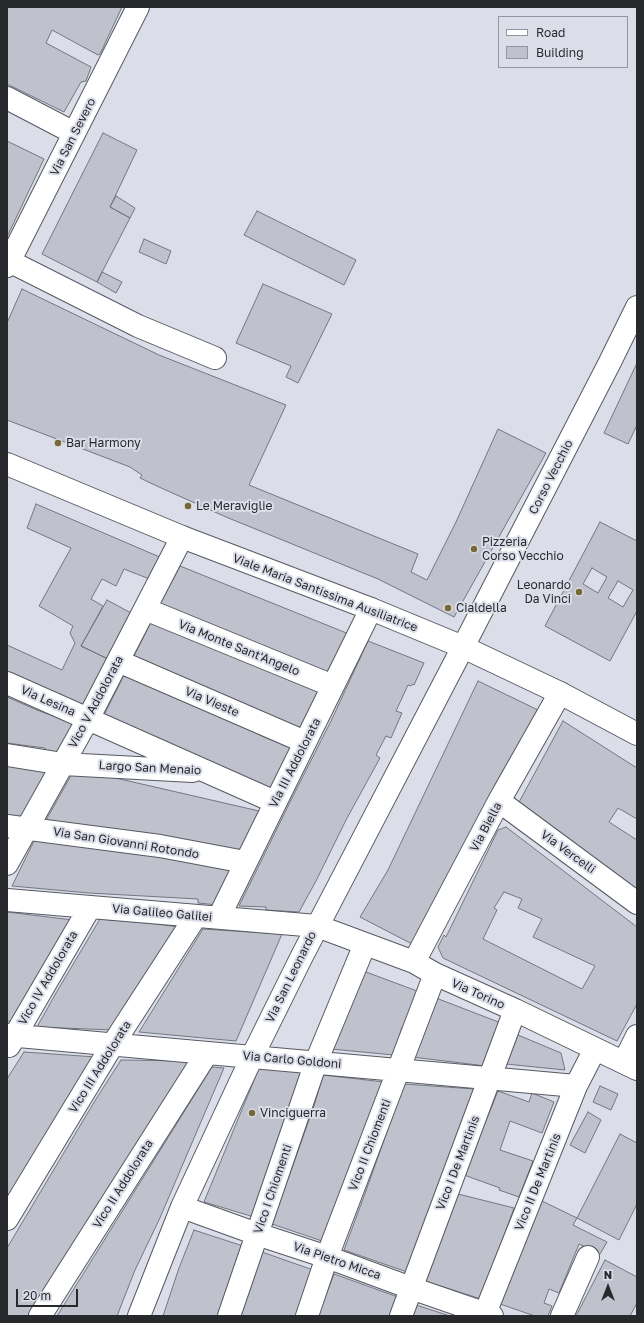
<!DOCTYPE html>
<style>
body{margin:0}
#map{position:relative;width:644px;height:1323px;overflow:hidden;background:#dbdee9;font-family:"Golos Text",sans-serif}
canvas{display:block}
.frame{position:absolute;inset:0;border:8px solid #27292d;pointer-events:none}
.legend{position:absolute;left:498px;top:16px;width:130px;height:52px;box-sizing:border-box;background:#dbdee9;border:1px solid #93969e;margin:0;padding:5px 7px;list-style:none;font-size:12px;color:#27292d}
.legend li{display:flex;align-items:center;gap:8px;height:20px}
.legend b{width:20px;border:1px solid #93969e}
.north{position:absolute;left:588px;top:1267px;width:40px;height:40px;-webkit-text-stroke:3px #dbdee9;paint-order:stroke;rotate:0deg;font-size:11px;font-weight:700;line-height:16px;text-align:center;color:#27292d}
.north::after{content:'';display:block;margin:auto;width:14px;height:18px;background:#27292d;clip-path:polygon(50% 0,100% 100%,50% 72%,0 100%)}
.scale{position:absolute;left:16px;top:1289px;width:62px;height:18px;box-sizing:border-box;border:2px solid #27292d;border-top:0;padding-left:5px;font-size:12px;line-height:14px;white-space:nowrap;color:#27292d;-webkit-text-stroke:3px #dbdee9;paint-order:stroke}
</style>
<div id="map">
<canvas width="644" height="1323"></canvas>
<div class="frame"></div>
<ul class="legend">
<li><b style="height:5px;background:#fff"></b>Road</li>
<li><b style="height:11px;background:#bfc2cd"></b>Building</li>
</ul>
<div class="north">N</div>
<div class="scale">20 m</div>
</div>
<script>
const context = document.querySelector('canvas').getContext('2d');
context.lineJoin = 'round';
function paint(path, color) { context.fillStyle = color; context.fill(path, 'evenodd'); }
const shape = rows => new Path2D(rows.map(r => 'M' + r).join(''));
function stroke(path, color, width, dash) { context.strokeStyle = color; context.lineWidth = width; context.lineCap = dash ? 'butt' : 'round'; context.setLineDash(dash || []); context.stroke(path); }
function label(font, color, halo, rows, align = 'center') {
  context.font = font + ' "Golos Text",sans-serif'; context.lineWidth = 4; context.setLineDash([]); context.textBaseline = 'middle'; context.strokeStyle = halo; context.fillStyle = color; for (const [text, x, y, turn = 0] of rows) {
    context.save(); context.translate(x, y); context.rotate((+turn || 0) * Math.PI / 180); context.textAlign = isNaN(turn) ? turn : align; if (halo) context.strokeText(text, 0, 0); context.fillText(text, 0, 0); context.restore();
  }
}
const building = shape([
 [7,7,122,7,100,54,98,55,52,30,46,43,91,67,86,81,81,82,64,112,7,84,7,7],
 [103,133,137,150,110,207,130,218,97,282,42,254,103,133],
 [7,141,44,159,7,237,7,141],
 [116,196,135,208,130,218,110,207,116,196],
 [257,211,356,260,344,285,244,235,257,211],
 [144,239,171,251,166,264,139,252,144,239],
 [102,272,122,282,116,293,97,282,102,272],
 [263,284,332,314,298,383,286,377,291,366,236,343,263,284],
 [22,289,159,355,286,405,249,485,418,554,411,572,427,580,456,522,498,429,546,453,454,617,378,579,226,517,159,487,140,478,142,475,130,467,7,420,7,323,22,289],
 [637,363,637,425,628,444,604,433,637,363],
 [36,504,162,558,152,580,124,569,116,586,102,579,91,599,103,606,81,646,108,659,81,707,7,675,7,645,62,670,75,643,70,633,73,626,39,606,71,548,27,528,36,504],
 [600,522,637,541,637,611,610,661,545,626,600,522],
 [592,568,607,577,598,593,583,584,592,568],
 [618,581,633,590,623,607,608,598,618,581],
 [180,566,349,634,327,677,159,606,180,566],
 [107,600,133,614,108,659,81,646,107,600],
 [151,622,318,692,299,732,133,658,151,622],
 [368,641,424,663,414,685,413,684,411,686,408,685,396,711,402,713,391,738,386,736,376,755,380,758,346,820,316,881,299,912,266,910,266,907,239,906,295,792,332,719,368,641],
 [124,675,229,719,262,736,291,748,270,793,103,717,124,675],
 [478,681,538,710,504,769,437,897,414,945,360,917,388,870,478,681],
 [7,697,37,710,75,724,61,755,45,754,45,748,7,743,7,697],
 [563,721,637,768,637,819,618,808,609,822,637,840,637,894,518,804,563,721],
 [7,763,48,771,23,818,7,815,7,763],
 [73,772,107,776,259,811,241,852,45,822,73,772],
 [506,827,637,927,637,1004,617,1041,443,958,438,947,444,935,446,937,498,830,506,827],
 [504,892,522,899,518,908,542,919,533,937,595,966,582,989,483,939,497,910,494,908,504,892],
 [36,837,235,867,218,905,198,903,198,899,89,893,12,886,36,837],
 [7,912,73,920,14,1022,7,1021,7,912],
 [100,919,157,924,179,927,113,1030,37,1027,56,993,100,919],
 [203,929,282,934,236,1041,139,1032,203,929],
 [358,969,417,991,405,1027,402,1027,394,1055,331,1049,358,969],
 [436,998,501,1023,486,1066,412,1057,436,998],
 [518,1035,561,1053,565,1070,506,1064,518,1035],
 [24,1052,96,1057,7,1202,7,1079,24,1052],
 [121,1060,189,1061,190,1064,28,1316,7,1316,7,1248,96,1099,121,1060],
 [212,1067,224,1068,159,1220,135,1270,117,1316,57,1316,212,1067],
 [259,1068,304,1071,254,1217,204,1202,259,1068],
 [323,1075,384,1082,325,1242,272,1224,314,1106,323,1075],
 [404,1084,474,1089,407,1272,344,1250,363,1199,404,1084],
 [600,1086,618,1094,611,1110,593,1102,600,1086],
 [498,1091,529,1102,532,1093,554,1102,542,1133,510,1121,500,1150,533,1161,519,1197,499,1190,500,1188,464,1175,498,1091],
 [588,1112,601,1120,585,1153,570,1145,588,1112],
 [620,1134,637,1143,637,1204,619,1240,577,1218,620,1134],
 [458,1194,514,1208,481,1299,422,1280,458,1194],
 [542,1201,577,1218,573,1225,607,1242,600,1254,579,1244,559,1293,549,1289,544,1303,552,1306,548,1316,535,1316,497,1303,542,1201],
 [194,1230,243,1246,219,1316,163,1316,179,1268,194,1230],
 [262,1252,316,1271,299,1316,238,1316,262,1252],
 [605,1260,637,1277,637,1303,630,1316,576,1316,605,1260],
 [334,1274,398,1297,391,1316,318,1316,334,1274],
 [416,1305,450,1316,411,1316,416,1305]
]);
const minor = shape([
 [7,98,74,133],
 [9,261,138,326,215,358],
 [7,266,138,7],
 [145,609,333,686],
 [118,661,305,742],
 [7,683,275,802],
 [7,755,63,764,193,771],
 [499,801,637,903],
 [7,826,160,846,245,862],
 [7,864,88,719,182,537],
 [7,900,317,926,414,962,435,974,515,1010,637,1069],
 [219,917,371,609],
 [414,962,499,801,560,693],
 [7,1035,576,1086],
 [9,1046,90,907],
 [624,1062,637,1036],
 [182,1207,257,1234,327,1257,411,1288,492,1316],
 [7,1219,113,1044,196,916],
 [40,1316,207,1053],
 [139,1316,182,1207,252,1057,302,956,463,647,609,364,637,307],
 [229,1316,316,1062,365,944],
 [307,1316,327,1257,435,974],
 [401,1316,515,1010],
 [484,1316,576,1086,595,1049],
 [562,1316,588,1257]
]);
const major = shape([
 [7,464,182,537,371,609,463,647,560,693,637,734]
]);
const markers = [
 [58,443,4,"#756835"],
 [188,506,4,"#756835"],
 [474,549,4,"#756835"],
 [579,592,4,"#756835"],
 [448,608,4,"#756835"],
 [252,1113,4,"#756835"]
];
const streetNames = [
 ["Via San Severo",73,137,-63],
 ["Corso Vecchio",551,477,-63],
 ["Viale Maria Santissima Ausiliatrice",325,593,21],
 ["Via Monte Sant'Angelo",239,648,22],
 ["Via Lesina",48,701,24],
 ["Vico V Addolorata",96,702,-62],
 ["Via Vieste",212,702,23],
 ["Via III Addolorata",295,763,-63],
 ["Largo San Menaio",150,768,3],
 ["Via Biella",486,827,-62],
 ["Via San Giovanni Rotondo",126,843,9],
 ["Via Vercelli",568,852,36],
 ["Via Galileo Galilei",162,913,5],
 ["Via San Leonardo",291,977,-64],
 ["Vico IV Addolorata",48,978,-60],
 ["Via Torino",478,994,24],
 ["Via Carlo Goldoni",292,1060,5],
 ["Vico III Addolorata",100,1067,-58],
 ["Vico II Chiomenti",370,1145,-69],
 ["Vico I De Martinis",458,1163,-69],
 ["Vico II De Martinis",538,1182,-68],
 ["Vico II Addolorata",123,1184,-58],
 ["Vico I Chiomenti",273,1189,-71],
 ["Via Pietro Micca",337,1261,19]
];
const poiNames = [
 ["Bar Harmony",66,443],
 ["Le Meraviglie",196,506],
 ["Pizzeria",482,542],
 ["Corso Vecchio",482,556],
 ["Leonardo",571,585,"right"],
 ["Da Vinci",571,599,"right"],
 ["Cialdella",456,608],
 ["Vinciguerra",260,1113]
];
paint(building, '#bfc2cd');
stroke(building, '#737680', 1);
stroke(minor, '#575962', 24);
stroke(major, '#575962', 24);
stroke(minor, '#fff', 22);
stroke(major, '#fff', 22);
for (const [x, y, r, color] of markers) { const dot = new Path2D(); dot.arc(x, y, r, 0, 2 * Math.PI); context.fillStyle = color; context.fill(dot); stroke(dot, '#dbdee9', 1.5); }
label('12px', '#27292d', '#dbdee9', streetNames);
label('12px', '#27292d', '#dbdee9', poiNames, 'left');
</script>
